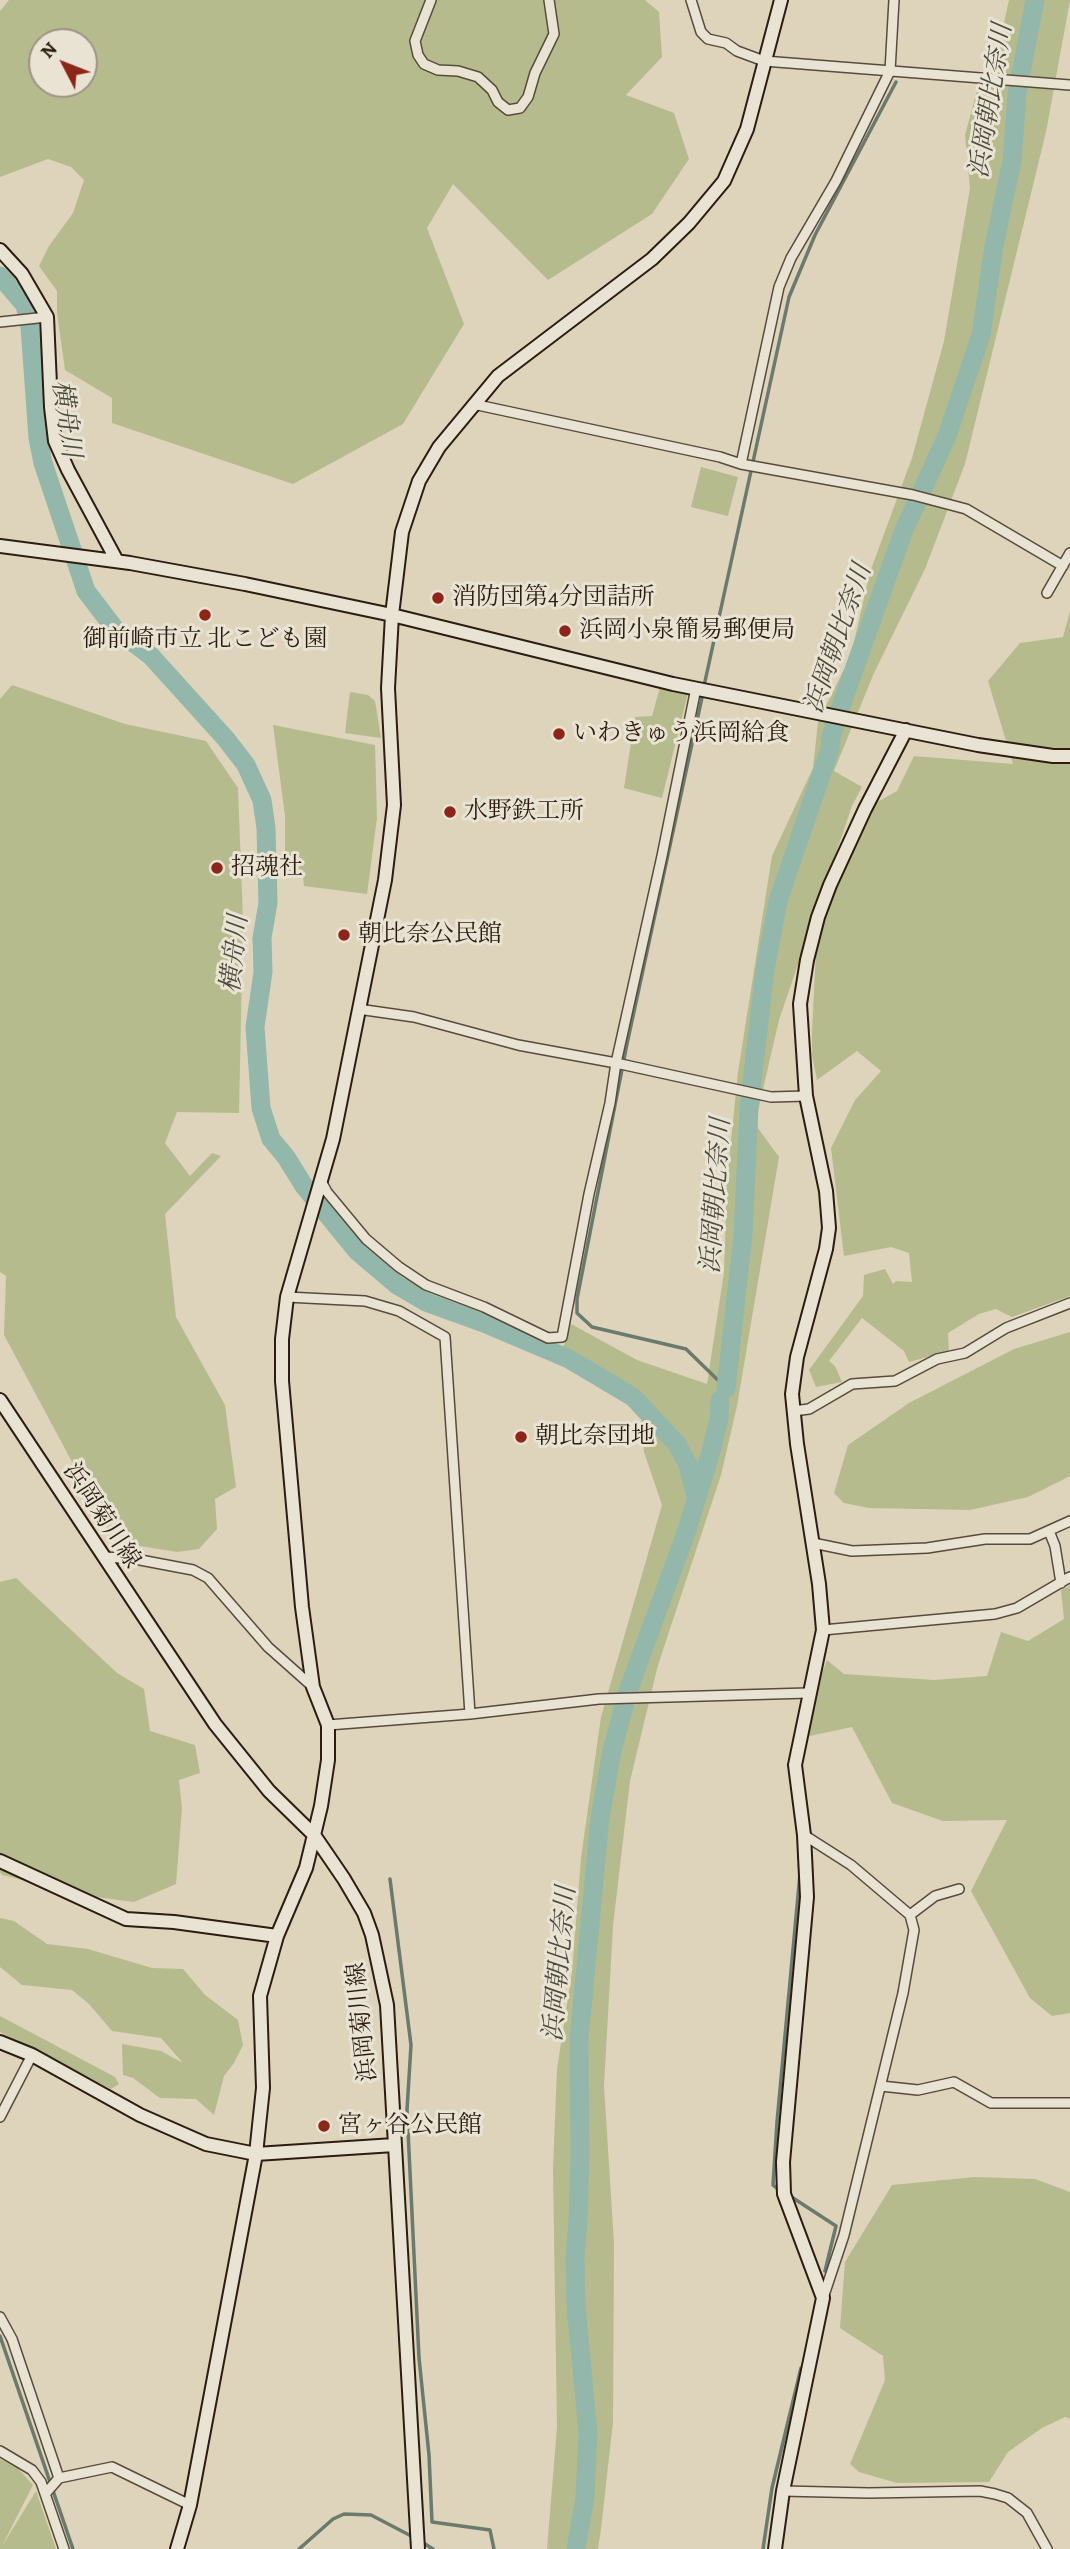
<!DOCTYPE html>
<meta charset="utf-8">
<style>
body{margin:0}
#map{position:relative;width:1070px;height:2549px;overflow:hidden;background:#ddd4bb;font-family:Alegreya,serif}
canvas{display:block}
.north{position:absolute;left:28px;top:28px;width:70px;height:70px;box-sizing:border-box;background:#e9e3d3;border:2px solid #9d9485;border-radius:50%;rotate:312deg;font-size:19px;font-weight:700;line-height:28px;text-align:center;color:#2c1d10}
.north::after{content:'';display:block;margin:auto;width:24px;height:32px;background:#8f2418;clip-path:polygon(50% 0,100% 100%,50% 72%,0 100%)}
</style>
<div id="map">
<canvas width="1070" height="2549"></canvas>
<div class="north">N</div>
</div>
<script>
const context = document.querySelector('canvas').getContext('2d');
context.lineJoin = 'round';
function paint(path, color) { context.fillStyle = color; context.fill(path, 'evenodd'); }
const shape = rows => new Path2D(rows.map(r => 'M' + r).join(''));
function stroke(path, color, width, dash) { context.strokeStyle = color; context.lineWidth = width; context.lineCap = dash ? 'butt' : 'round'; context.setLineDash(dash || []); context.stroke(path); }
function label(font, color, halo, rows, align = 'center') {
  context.font = font + ' Alegreya,"Noto Serif JP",serif'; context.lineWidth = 6; context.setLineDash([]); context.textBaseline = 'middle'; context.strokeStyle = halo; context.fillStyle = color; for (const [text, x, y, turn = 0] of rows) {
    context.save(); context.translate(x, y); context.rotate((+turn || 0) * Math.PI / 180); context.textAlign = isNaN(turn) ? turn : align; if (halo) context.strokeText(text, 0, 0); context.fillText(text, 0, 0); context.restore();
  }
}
const green = shape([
 [9,0,645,0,659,12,662,57,626,95,674,113,689,159,652,214,548,280,453,184,427,228,464,324,403,424,293,484,112,423,112,398,65,370,57,313,57,291,39,266,49,246,73,213,84,180,71,167,48,159,0,177,0,11],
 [42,42,84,42,84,84,42,84],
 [1009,0,1070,0,1046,132,965,464,925,569,874,673,834,771,862,787,852,806,779,1020,755,1124,779,1157,737,1406,721,1475,658,1665,630,1781,613,1926,604,2086,614,2243,613,2422,601,2529,598,2549,547,2549,557,2427,553,2169,557,2069,572,1972,581,1858,601,1717,662,1505,644,1452,640,1409,562,1351,571,1324,637,1360,707,1384,724,1272,727,1180,738,1072,772,856,813,768,818,722,851,655,870,572,912,458,944,341,970,188,965,135,979,83,1001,36],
 [701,467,738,477,728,516,691,507],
 [1070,611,1070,1296,1012,1317,996,1309,979,1314,948,1333,949,1351,909,1362,904,1351,862,1318,829,1361,835,1366,842,1382,816,1387,809,1370,863,1296,864,1275,885,1269,893,1284,896,1281,912,1282,909,1253,891,1247,844,1256,831,1148,855,1100,881,1071,857,1051,817,1080,812,1055,812,1031,816,951,834,888,865,809,897,791,914,756,1013,764,988,681,1020,643,1063,637],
 [12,685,125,724,206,741,238,788,243,921,239,1113,177,1112,165,1143,190,1176,212,1153,221,1156,165,1214,176,1317,225,1405,236,1487,215,1499,217,1529,199,1549,177,1552,115,1542,4,1335,6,1276,0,1272,0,699],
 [660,687,688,693,662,798,624,788,635,717,652,716],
 [350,692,368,695,375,701,381,738,345,733],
 [273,725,375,745,377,818,367,894,304,886,303,877,285,870,285,816],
 [1070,1332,1070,1476,1028,1497,970,1510,869,1508,844,1503,834,1493,848,1445,909,1403,1014,1349],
 [16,1578,117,1673,144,1689,150,1731,195,1745,200,1773,179,1780,182,1808,176,1884,134,1902,89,1896,2,1875,0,1872,0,1582],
 [1070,1586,1070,2013,1052,2016,1030,1998,971,1891,1007,1820,943,1821,892,1803,852,1727,805,1737,813,1697,827,1660,844,1674,934,1680,987,1676,1001,1632,1028,1641,1064,1619,1061,1590],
 [0,1918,14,1921,47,1944,88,1949,152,1968,183,1969,205,1995,238,2020,243,2045,234,2063,224,2076,214,2115,196,2099,160,2098,133,2078,123,2075,122,2044,161,2051,183,2063,161,2038,112,2031,89,2004,72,1990,22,1985,0,1967],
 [0,2016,115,2077,119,2084,111,2089,0,2032],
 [975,2177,1035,2179,1070,2192,1070,2419,1065,2417,1042,2428,1008,2452,989,2482,897,2483,859,2472,850,2464,885,2380,883,2356,840,2328,845,2262,892,2185],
 [0,2459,14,2464,33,2485,2,2546,36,2491,56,2549,0,2549]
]);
const stream = shape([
 [704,686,789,297,815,235,896,82],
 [703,693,627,1044,577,1299,577,1313,592,1327,686,1349,726,1388,720,1400],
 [390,1879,411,2045,407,2110,419,2358,429,2455,432,2522,490,2530,494,2549],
 [780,2191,773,2185,777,2122,800,1874],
 [790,2196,836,2226,825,2271],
 [0,2336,73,2549],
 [422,2542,433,2549],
 [299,2549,333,2519,344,2514,371,2515,415,2538],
 [763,2549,772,2488,801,2368]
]);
const river = shape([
 [0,276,25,305,30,327,38,438,43,463,86,591,115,629,151,656,226,739,246,765,262,800,266,828,268,903,262,938,263,972,255,1027,261,1108,271,1139,286,1157,304,1186,357,1251,397,1285,426,1302,484,1323,569,1359,633,1397,677,1444,688,1465,696,1497],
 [726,1388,743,1235,749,1108,765,970,778,901,830,749,831,737,845,695,904,530,947,436,981,335,994,246,1012,161,1017,94,1035,0],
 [576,2549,585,2497,588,2433,576,2306,575,2257,578,2222,580,2158,579,2039,600,1818,612,1751,628,1691,686,1533,710,1455,719,1419,720,1400]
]);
const street = shape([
 [431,0,415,41,418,55,424,64,438,70,458,71,478,77,492,90,498,102,508,110,520,108,528,97,535,73,554,34,549,0],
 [691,0,701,32,708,39,726,43,737,51,764,61,1070,85],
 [0,322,47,317],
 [473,404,720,457,741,464,913,495,966,509,1063,566],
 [741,464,779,287,791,258,836,181,890,71,894,0],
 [1047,593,1070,553],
 [358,1009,414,1017,518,1045,616,1063,771,1097,806,1096],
 [321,1181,327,1192,366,1239,399,1267,426,1285,484,1307,548,1338,562,1337,589,1194,610,1103,616,1063,662,856,696,688],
 [287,1297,365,1301,399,1311,445,1337,470,1714],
 [793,1411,809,1409,852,1384,895,1381,937,1359,965,1353,1006,1328,1070,1303],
 [1049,1531,1055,1546,1061,1583],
 [813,1543,852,1551,927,1548,985,1539,1030,1539,1070,1521],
 [105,1557,135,1559,193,1570,208,1578,268,1647,313,1687],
 [823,1630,995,1614,1017,1608,1070,1577],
 [328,1725,470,1714,599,1699,808,1693],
 [804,1835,851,1865,910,1915,914,1930,903,1993,844,2235,823,2298],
 [910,1915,935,1896,959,1889],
 [881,2086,918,2090,954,2082,991,2103,1070,2103],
 [0,2117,32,2055],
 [0,2317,12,2339,59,2478],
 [0,2451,32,2470,41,2482,64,2549],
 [783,2491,869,2493,980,2491,995,2494,1008,2498,1027,2513,1047,2549],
 [46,2493,59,2478,112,2467,190,2505]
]);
const secondary = shape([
 [0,250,22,274,47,317,51,407,55,441,68,470,117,561],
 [0,546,130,563,245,584,392,615,673,684,978,745,1053,756,1070,756],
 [0,1400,215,1724,269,1791,314,1835,344,1879,364,1913,372,1935,387,2005,418,2549],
 [0,1861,126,1919,174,1922,277,1936],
 [0,2042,32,2055,140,2115,206,2144,256,2154,394,2145],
 [177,2549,190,2505,256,2154,263,2088,260,1996,277,1936,306,1868,321,1806,328,1760,328,1725,313,1687,302,1607,282,1381,282,1339,287,1297,333,1139,385,880,394,805,388,688,392,615,402,532,419,481,439,447,498,376,652,259,689,223,724,181,747,129,781,0],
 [775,2549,783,2491,823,2298,784,2194,783,2162,807,1897,804,1835,795,1765,823,1630,819,1584,797,1444,792,1394,797,1357,826,1249,829,1228,826,1191,806,1096,800,1004,807,960,818,917,830,885,865,809,906,730]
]);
const markers = [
 [438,598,7,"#8f2418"],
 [205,615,7,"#8f2418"],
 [565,631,7,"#8f2418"],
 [559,734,7,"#8f2418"],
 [450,812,7,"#8f2418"],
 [217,868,7,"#8f2418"],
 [344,935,7,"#8f2418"],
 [521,1437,7,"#8f2418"],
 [324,2126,7,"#8f2418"]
];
const poiNames = [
 ["消防団第4分団詰所",452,598],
 ["浜岡小泉簡易郵便局",579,631],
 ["御前崎市立 北こども園",205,640,"center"],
 ["いわきゅう浜岡給食",573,734],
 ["水野鉄工所",464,812],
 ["招魂社",231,868],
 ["朝比奈公民館",358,935],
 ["朝比奈団地",535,1437],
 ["宮ヶ谷公民館",338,2126]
];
const streetNames = [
 ["浜岡菊川線",101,1516,57],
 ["浜岡菊川線",363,2022,-96]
];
const waterNames = [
 ["浜岡朝比奈川",992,101,-81],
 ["横舟川",65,419,82],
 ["浜岡朝比奈川",839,639,-71],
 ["横舟川",236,954,-84],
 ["浜岡朝比奈川",717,1196,-86],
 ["浜岡朝比奈川",561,1964,-85]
];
paint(green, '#b6bb8d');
stroke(stream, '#6a7a6d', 3.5);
stroke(river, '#93b8ab', 19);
stroke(street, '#584b3b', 12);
stroke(secondary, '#2c1d10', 16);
stroke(street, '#e9e3d3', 9);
stroke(secondary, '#e9e3d3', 12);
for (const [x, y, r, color] of markers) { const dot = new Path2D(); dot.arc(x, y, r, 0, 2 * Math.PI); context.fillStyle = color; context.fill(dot); stroke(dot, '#e9e3d3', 2.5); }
label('24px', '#2c1d10', '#e9e3d3', poiNames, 'left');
label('24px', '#2c1d10', '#e9e3d3', streetNames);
label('italic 26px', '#4b4c3e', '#e9e3d3', waterNames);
</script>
